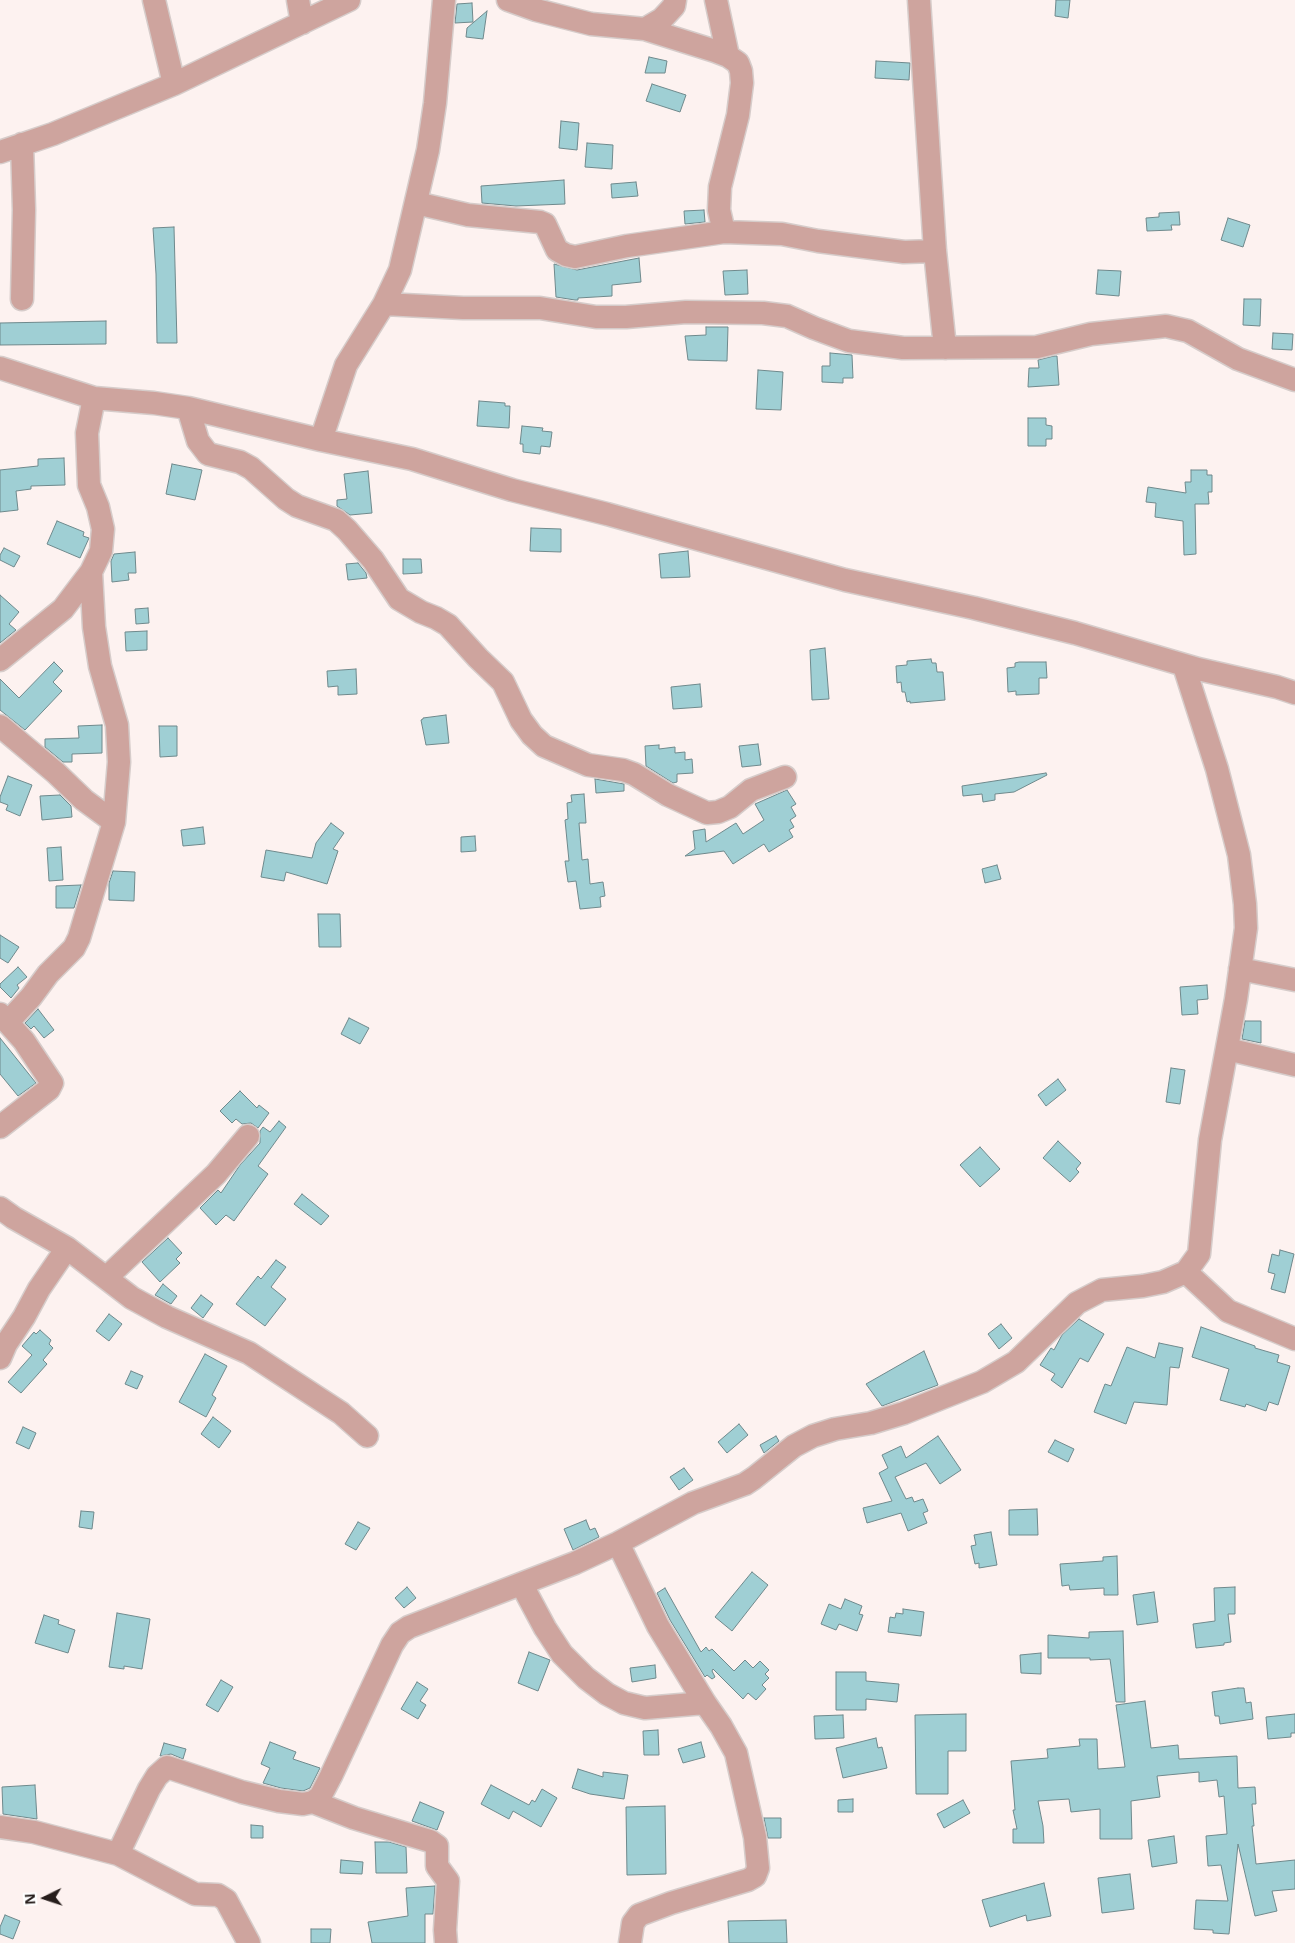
<!DOCTYPE html>
<style>
body{margin:0}
#map{position:relative;width:1295px;height:1943px;overflow:hidden;background:#fdf2f0;font-family:"Noto Sans",sans-serif}
canvas{display:block}
.north{position:absolute;left:20px;top:1873px;width:50px;height:50px;-webkit-text-stroke:4px #fff;paint-order:stroke;rotate:266deg;font-size:14px;font-weight:700;line-height:20px;text-align:center;color:#271e1c}
.north::after{content:'';display:block;margin:auto;width:18px;height:22px;background:#271e1c;clip-path:polygon(50% 0,100% 100%,50% 72%,0 100%)}
</style>
<div id="map">
<canvas width="1295" height="1943"></canvas>
<div class="north">N</div>
</div>
<script>
const context = document.querySelector('canvas').getContext('2d');
context.lineJoin = 'round';
function paint(path, color) { context.fillStyle = color; context.fill(path, 'evenodd'); }
const shape = rows => new Path2D(rows.map(r => 'M' + r).join(''));
function stroke(path, color, width, dash) { context.strokeStyle = color; context.lineWidth = width; context.lineCap = dash ? 'butt' : 'round'; context.setLineDash(dash || []); context.stroke(path); }
const building = shape([
 [1056,0,1070,0,1068,18,1055,16,1056,0],
 [472,3,473,22,455,23,457,4,472,3],
 [487,11,483,39,466,37,467,28,487,11],
 [649,57,667,61,665,73,645,73,649,57],
 [876,61,910,63,909,80,875,78,876,61],
 [652,84,686,95,680,112,646,101,652,84],
 [561,121,579,123,577,150,559,148,561,121],
 [587,143,613,145,612,169,585,167,587,143],
 [564,180,565,204,516,206,482,203,481,186,564,180],
 [636,182,638,196,612,198,611,184,636,182],
 [704,210,705,222,685,224,684,211,704,210],
 [1179,212,1180,225,1171,225,1172,230,1147,231,1146,218,1159,217,1159,213,1179,212],
 [1228,218,1250,225,1243,247,1221,240,1228,218],
 [174,227,177,343,157,343,156,274,153,228,174,227],
 [639,258,641,282,612,285,612,296,578,298,578,300,575,300,556,297,554,264,577,270,639,258],
 [747,270,748,294,725,295,723,271,747,270],
 [1098,270,1121,271,1119,296,1096,294,1098,270],
 [1244,299,1261,299,1260,326,1243,325,1244,299],
 [106,321,106,344,0,345,0,323,106,321],
 [706,327,728,327,727,361,688,360,685,336,706,335,706,327],
 [1273,333,1293,334,1292,350,1272,349,1273,333],
 [830,353,852,355,853,378,843,378,843,383,822,382,822,366,830,366,830,353],
 [1054,356,1057,356,1059,385,1028,387,1029,368,1039,368,1038,360,1054,356],
 [758,370,783,372,781,410,756,409,758,370],
 [479,401,505,403,505,406,510,406,509,428,477,426,479,401],
 [1028,418,1046,418,1046,425,1052,426,1052,439,1046,439,1046,446,1028,446,1028,418],
 [522,426,543,428,542,431,552,432,550,447,541,446,540,454,523,452,523,444,520,444,522,426],
 [64,458,65,485,31,486,31,489,16,491,18,510,0,512,0,470,38,466,38,459,64,458],
 [172,464,202,470,195,500,166,494,172,464],
 [1191,470,1207,470,1207,475,1212,475,1212,492,1208,492,1209,504,1195,504,1196,554,1184,555,1183,521,1155,517,1156,503,1146,502,1148,487,1186,493,1185,482,1191,482,1191,470],
 [368,471,372,513,350,515,337,506,337,500,347,499,344,474,368,471],
 [57,521,84,532,83,536,89,538,80,558,47,544,57,521],
 [531,528,561,529,561,552,530,551,531,528],
 [4,548,20,556,14,567,0,560,0,555,4,548],
 [688,551,690,577,661,578,659,554,688,551],
 [135,552,136,573,128,573,129,580,112,582,111,561,114,554,135,552],
 [403,559,421,559,422,573,403,574,403,559],
 [358,563,366,573,367,578,348,580,346,564,358,563],
 [0,595,19,612,9,624,16,630,0,643,0,595],
 [148,608,149,623,136,624,135,609,148,608],
 [147,631,147,650,126,651,125,632,147,631],
 [825,648,829,699,812,700,810,650,825,648],
 [931,659,932,663,936,663,937,672,943,672,945,700,910,703,910,701,907,702,905,692,902,692,901,682,897,683,896,666,907,665,907,661,931,659],
 [54,662,63,671,53,682,62,691,25,730,0,710,0,679,19,698,54,662],
 [1046,662,1047,678,1039,678,1039,694,1016,695,1016,691,1008,692,1007,668,1015,667,1015,663,1019,662,1046,662],
 [356,669,357,694,338,695,338,686,328,687,327,671,356,669],
 [700,684,702,707,673,709,671,687,700,684],
 [446,715,449,743,426,745,421,720,423,719,423,718,446,715],
 [102,725,102,753,72,754,72,762,63,762,45,747,45,739,79,738,78,726,102,725],
 [159,726,177,726,177,756,160,757,159,726],
 [758,744,761,765,742,767,739,746,758,744],
 [659,745,659,749,675,747,675,753,685,752,685,760,692,759,693,773,677,774,677,782,673,783,646,766,645,746,659,745],
 [1046,773,1047,775,1014,792,995,794,995,800,983,802,982,794,963,796,962,786,1046,773],
 [8,776,32,785,20,816,6,810,8,805,0,802,0,797,8,776],
 [595,779,624,784,624,791,596,793,595,779],
 [787,790,796,804,791,807,796,816,790,820,794,827,789,830,793,837,769,852,764,844,733,864,724,851,685,856,695,849,693,831,705,829,706,842,736,823,743,834,764,820,755,804,787,790],
 [584,794,586,823,579,823,582,860,588,859,590,884,603,882,605,896,600,897,601,907,580,909,576,881,568,882,565,861,569,861,565,820,568,819,567,803,572,802,571,795,584,794],
 [60,795,71,806,72,817,42,820,40,796,60,795],
 [331,823,344,833,333,849,338,851,327,884,286,872,284,881,261,877,266,850,312,858,316,843,331,823],
 [203,827,205,844,183,846,181,830,203,827],
 [475,836,476,851,461,852,461,837,475,836],
 [61,847,63,880,49,881,47,848,61,847],
 [997,865,1001,879,985,883,982,869,997,865],
 [113,871,135,872,134,901,109,900,109,883,113,871],
 [81,885,74,908,56,908,56,886,81,885],
 [318,914,340,914,341,947,319,947,318,914],
 [0,935,19,947,8,963,0,958,0,935],
 [18,967,27,977,17,985,19,988,11,998,0,987,0,984,18,967],
 [1207,985,1208,999,1197,1000,1198,1014,1182,1015,1180,987,1207,985],
 [38,1009,54,1030,44,1038,34,1026,31,1029,25,1023,38,1009],
 [349,1018,369,1028,360,1044,341,1034,349,1018],
 [1245,1021,1261,1021,1261,1043,1242,1039,1245,1021],
 [0,1038,36,1083,18,1096,0,1074,0,1038],
 [1171,1068,1185,1070,1180,1104,1166,1102,1171,1068],
 [1058,1079,1066,1090,1046,1106,1038,1095,1058,1079],
 [240,1091,257,1108,259,1105,269,1113,258,1128,251,1123,242,1124,236,1119,232,1123,220,1111,240,1091],
 [279,1121,286,1127,258,1166,268,1174,234,1221,226,1215,216,1225,200,1208,218,1190,221,1193,240,1165,260,1143,260,1131,263,1127,270,1132,279,1121],
 [1058,1141,1081,1163,1076,1169,1079,1172,1070,1182,1043,1158,1058,1141],
 [980,1147,1000,1169,980,1187,960,1165,980,1147],
 [302,1194,329,1216,321,1225,294,1204,302,1194],
 [168,1238,182,1253,176,1259,180,1263,160,1282,142,1262,168,1238],
 [1280,1250,1294,1254,1285,1293,1271,1289,1275,1274,1268,1272,1272,1254,1279,1256,1280,1250],
 [276,1260,286,1267,271,1287,286,1299,265,1326,236,1304,258,1276,261,1279,276,1260],
 [163,1284,177,1296,171,1304,155,1295,163,1284],
 [201,1295,213,1304,203,1318,191,1308,201,1295],
 [109,1314,122,1324,109,1341,96,1331,109,1314],
 [1079,1319,1104,1334,1088,1362,1080,1358,1062,1388,1051,1380,1055,1374,1040,1365,1051,1348,1054,1350,1062,1335,1079,1319],
 [1001,1324,1012,1338,999,1349,988,1334,1001,1324],
 [1201,1327,1255,1346,1255,1348,1279,1355,1277,1362,1290,1366,1278,1405,1269,1402,1266,1411,1246,1404,1245,1407,1220,1400,1229,1369,1192,1357,1201,1327],
 [40,1330,51,1340,49,1344,53,1348,43,1360,47,1364,21,1393,8,1382,32,1355,22,1346,34,1332,36,1334,40,1330],
 [1159,1343,1183,1348,1179,1368,1170,1367,1167,1405,1134,1402,1126,1424,1094,1412,1105,1384,1111,1386,1127,1347,1155,1358,1159,1343],
 [924,1351,938,1385,882,1406,866,1384,924,1351],
 [205,1354,227,1366,212,1395,216,1398,206,1417,179,1402,205,1354],
 [131,1371,143,1376,137,1389,125,1384,131,1371],
 [213,1417,231,1431,219,1448,201,1434,213,1417],
 [739,1424,748,1435,727,1453,718,1442,739,1424],
 [23,1427,36,1433,29,1449,16,1443,23,1427],
 [776,1436,779,1441,764,1453,760,1445,776,1436],
 [938,1436,961,1470,940,1484,926,1463,895,1477,906,1499,912,1497,914,1502,923,1499,928,1511,923,1513,927,1523,908,1531,901,1513,867,1523,863,1508,892,1501,879,1473,888,1468,882,1455,901,1446,906,1458,938,1436],
 [1055,1440,1074,1449,1068,1462,1048,1452,1055,1440],
 [684,1468,693,1480,679,1490,670,1477,684,1468],
 [1037,1509,1038,1535,1009,1535,1009,1510,1037,1509],
 [81,1511,94,1512,92,1529,79,1527,81,1511],
 [586,1520,590,1530,595,1528,599,1537,573,1550,564,1529,586,1520],
 [358,1522,370,1528,356,1550,345,1544,358,1522],
 [991,1532,997,1565,979,1568,979,1563,975,1564,971,1546,976,1545,974,1535,991,1532],
 [1117,1556,1118,1595,1104,1595,1104,1588,1070,1590,1069,1585,1062,1586,1060,1564,1103,1561,1103,1557,1117,1556],
 [752,1572,768,1585,732,1631,715,1617,752,1572],
 [407,1587,416,1598,404,1608,395,1598,407,1587],
 [1235,1587,1235,1614,1228,1614,1231,1642,1224,1643,1224,1645,1196,1648,1193,1624,1215,1621,1214,1588,1235,1587],
 [665,1588,701,1652,706,1647,709,1651,712,1649,734,1671,745,1660,753,1668,760,1661,769,1670,765,1674,769,1678,762,1685,766,1689,756,1700,748,1693,743,1699,713,1669,712,1671,715,1677,712,1679,707,1675,705,1677,670,1620,657,1593,665,1588],
 [1154,1592,1158,1622,1137,1625,1133,1595,1154,1592],
 [845,1599,862,1606,859,1614,863,1615,857,1631,839,1624,836,1630,821,1624,829,1604,841,1609,845,1599],
 [903,1609,924,1612,921,1636,888,1632,890,1617,895,1618,896,1613,903,1614,903,1609],
 [117,1613,150,1619,142,1669,124,1666,124,1669,109,1667,117,1613],
 [44,1615,59,1620,58,1624,75,1630,68,1653,35,1643,44,1615],
 [1123,1631,1125,1702,1116,1702,1110,1659,1090,1660,1090,1658,1048,1658,1048,1635,1089,1638,1089,1632,1123,1631],
 [529,1652,550,1660,538,1691,518,1683,529,1652],
 [1041,1653,1041,1674,1021,1673,1020,1655,1041,1653],
 [655,1665,656,1678,632,1682,630,1668,655,1665],
 [836,1672,866,1672,866,1681,899,1684,897,1702,866,1699,866,1710,836,1710,836,1672],
 [221,1680,233,1687,218,1712,206,1705,221,1680],
 [417,1682,428,1689,420,1701,426,1705,418,1719,401,1709,417,1682],
 [1238,1688,1244,1688,1246,1703,1251,1702,1253,1719,1220,1724,1219,1716,1215,1716,1212,1692,1238,1688],
 [1145,1701,1151,1748,1178,1745,1179,1759,1237,1756,1238,1788,1255,1787,1256,1804,1252,1804,1254,1826,1252,1826,1256,1864,1295,1860,1295,1889,1272,1891,1277,1911,1255,1916,1238,1844,1229,1934,1213,1933,1213,1930,1194,1929,1196,1900,1228,1901,1221,1865,1208,1866,1206,1836,1227,1834,1224,1796,1219,1797,1217,1780,1199,1782,1199,1772,1157,1776,1160,1797,1131,1801,1132,1839,1100,1839,1100,1809,1071,1812,1069,1799,1038,1801,1043,1826,1044,1843,1013,1843,1013,1829,1017,1829,1013,1810,1015,1810,1011,1761,1048,1758,1047,1749,1080,1746,1079,1739,1097,1739,1098,1769,1125,1767,1116,1705,1145,1701],
 [966,1714,966,1751,948,1751,948,1794,916,1794,915,1715,966,1714],
 [1295,1714,1295,1733,1291,1733,1291,1737,1268,1739,1266,1717,1295,1714],
 [843,1715,844,1738,815,1739,814,1716,843,1715],
 [658,1730,659,1755,644,1755,643,1731,658,1730],
 [876,1738,878,1748,882,1747,887,1768,843,1778,836,1748,876,1738],
 [270,1742,296,1752,293,1759,320,1768,310,1788,303,1791,281,1788,263,1783,270,1768,261,1764,270,1742],
 [701,1742,705,1757,683,1763,678,1749,701,1742],
 [164,1743,186,1749,183,1759,171,1754,160,1756,164,1743],
 [578,1769,603,1777,603,1772,628,1775,624,1799,590,1794,572,1788,578,1769],
 [35,1785,37,1819,3,1814,2,1787,35,1785],
 [491,1785,529,1805,532,1800,535,1802,542,1789,557,1798,541,1827,513,1811,509,1819,481,1804,491,1785],
 [853,1799,853,1812,838,1812,838,1800,853,1799],
 [963,1800,970,1813,944,1828,937,1814,963,1800],
 [420,1802,444,1812,437,1830,412,1821,420,1802],
 [665,1806,666,1874,627,1875,626,1807,665,1806],
 [764,1818,781,1818,781,1838,768,1838,764,1818],
 [251,1825,263,1826,263,1838,251,1838,251,1825],
 [1174,1836,1177,1863,1152,1867,1148,1840,1174,1836],
 [375,1842,389,1842,406,1847,407,1873,376,1873,375,1842],
 [341,1860,363,1862,362,1874,340,1873,341,1860],
 [1130,1874,1134,1909,1102,1913,1098,1878,1130,1874],
 [1044,1883,1051,1916,1027,1921,1026,1915,990,1927,982,1900,1044,1883],
 [435,1886,433,1914,425,1914,425,1943,372,1943,368,1922,408,1916,406,1888,435,1886],
 [5,1915,20,1921,13,1939,0,1934,0,1927,5,1915],
 [786,1920,787,1943,729,1943,728,1921,786,1920],
 [311,1929,331,1929,330,1943,311,1943,311,1929]
]);
const minor = shape([
 [154,0,174,84],
 [298,0,302,23],
 [508,0,536,10,591,24,645,29,715,51,728,56,738,63,741,71,742,83,738,115,720,187,719,210,724,232],
 [716,0,728,56],
 [919,0,935,251,945,348],
 [645,29,662,19,674,6,675,0],
 [0,152,53,134,174,84,349,0],
 [416,203,468,215,540,222,545,224,557,250,566,255,575,257,627,246,724,232,782,234,818,241,904,252,935,251],
 [22,299,24,210,22,144],
 [384,304,463,308,540,308,596,317,626,317,686,312,763,313,787,316,814,328,849,341,903,348,1037,347,1091,334,1166,326,1188,331,1238,359,1295,380],
 [0,368,94,398,154,403,188,408,321,440,412,459,512,490,607,514,845,580,974,608,1075,633,1198,669,1277,687,1295,693],
 [188,408,198,441,208,454,240,462,251,468,286,499,297,506,336,520,347,530,373,560,399,599,421,612,436,618,448,625,478,658,503,682,521,720,532,735,544,746,588,765,623,770,634,774,668,795,707,813,718,812,730,807,751,790,785,777],
 [321,440,346,365,384,304,400,270,428,150,435,103,444,0],
 [0,660,63,609,91,572,101,551,103,529,98,507,89,485,87,433,94,398],
 [0,726,56,773,84,800,114,822],
 [1240,969,1295,980],
 [0,1014,24,1041,52,1083,49,1089,0,1127],
 [8,1022,31,997,48,974,74,948,79,938,114,822,119,762,117,725,100,666,94,627,91,572],
 [1227,1049,1295,1065],
 [0,1208,14,1218,67,1248,132,1298,167,1317,249,1353,341,1413,367,1436],
 [1186,1272,1228,1311,1295,1339],
 [106,1278,216,1174,248,1136],
 [0,1358,6,1344,24,1317,39,1289,67,1248],
 [618,1543,658,1626,705,1703,721,1726,736,1753,755,1837,758,1868,755,1876,748,1880,671,1903,639,1915,633,1923,630,1943],
 [522,1585,545,1628,562,1654,586,1678,607,1694,624,1703,645,1708,705,1703],
 [313,1802,354,1818,430,1841,437,1846,437,1866,448,1881,445,1930,446,1943],
 [0,1827,34,1832,118,1854,195,1894,218,1895,226,1900,249,1943],
 [118,1854,149,1789,157,1776,167,1767,242,1792,279,1801,303,1804,313,1802,320,1797,331,1776,392,1645,400,1633,409,1627,575,1563,618,1543,693,1503,745,1484,754,1478,794,1446,813,1436,835,1429,871,1423,904,1413,982,1382,1016,1362,1077,1303,1102,1290,1143,1286,1163,1282,1186,1272,1199,1254,1210,1140,1236,999,1246,928,1245,904,1239,855,1217,769,1184,666]
]);
paint(building, '#9fcfd4');
stroke(building, '#6f898c', 1);
stroke(minor, '#d6ccca', 25);
stroke(minor, '#cea49e', 22);
</script>
